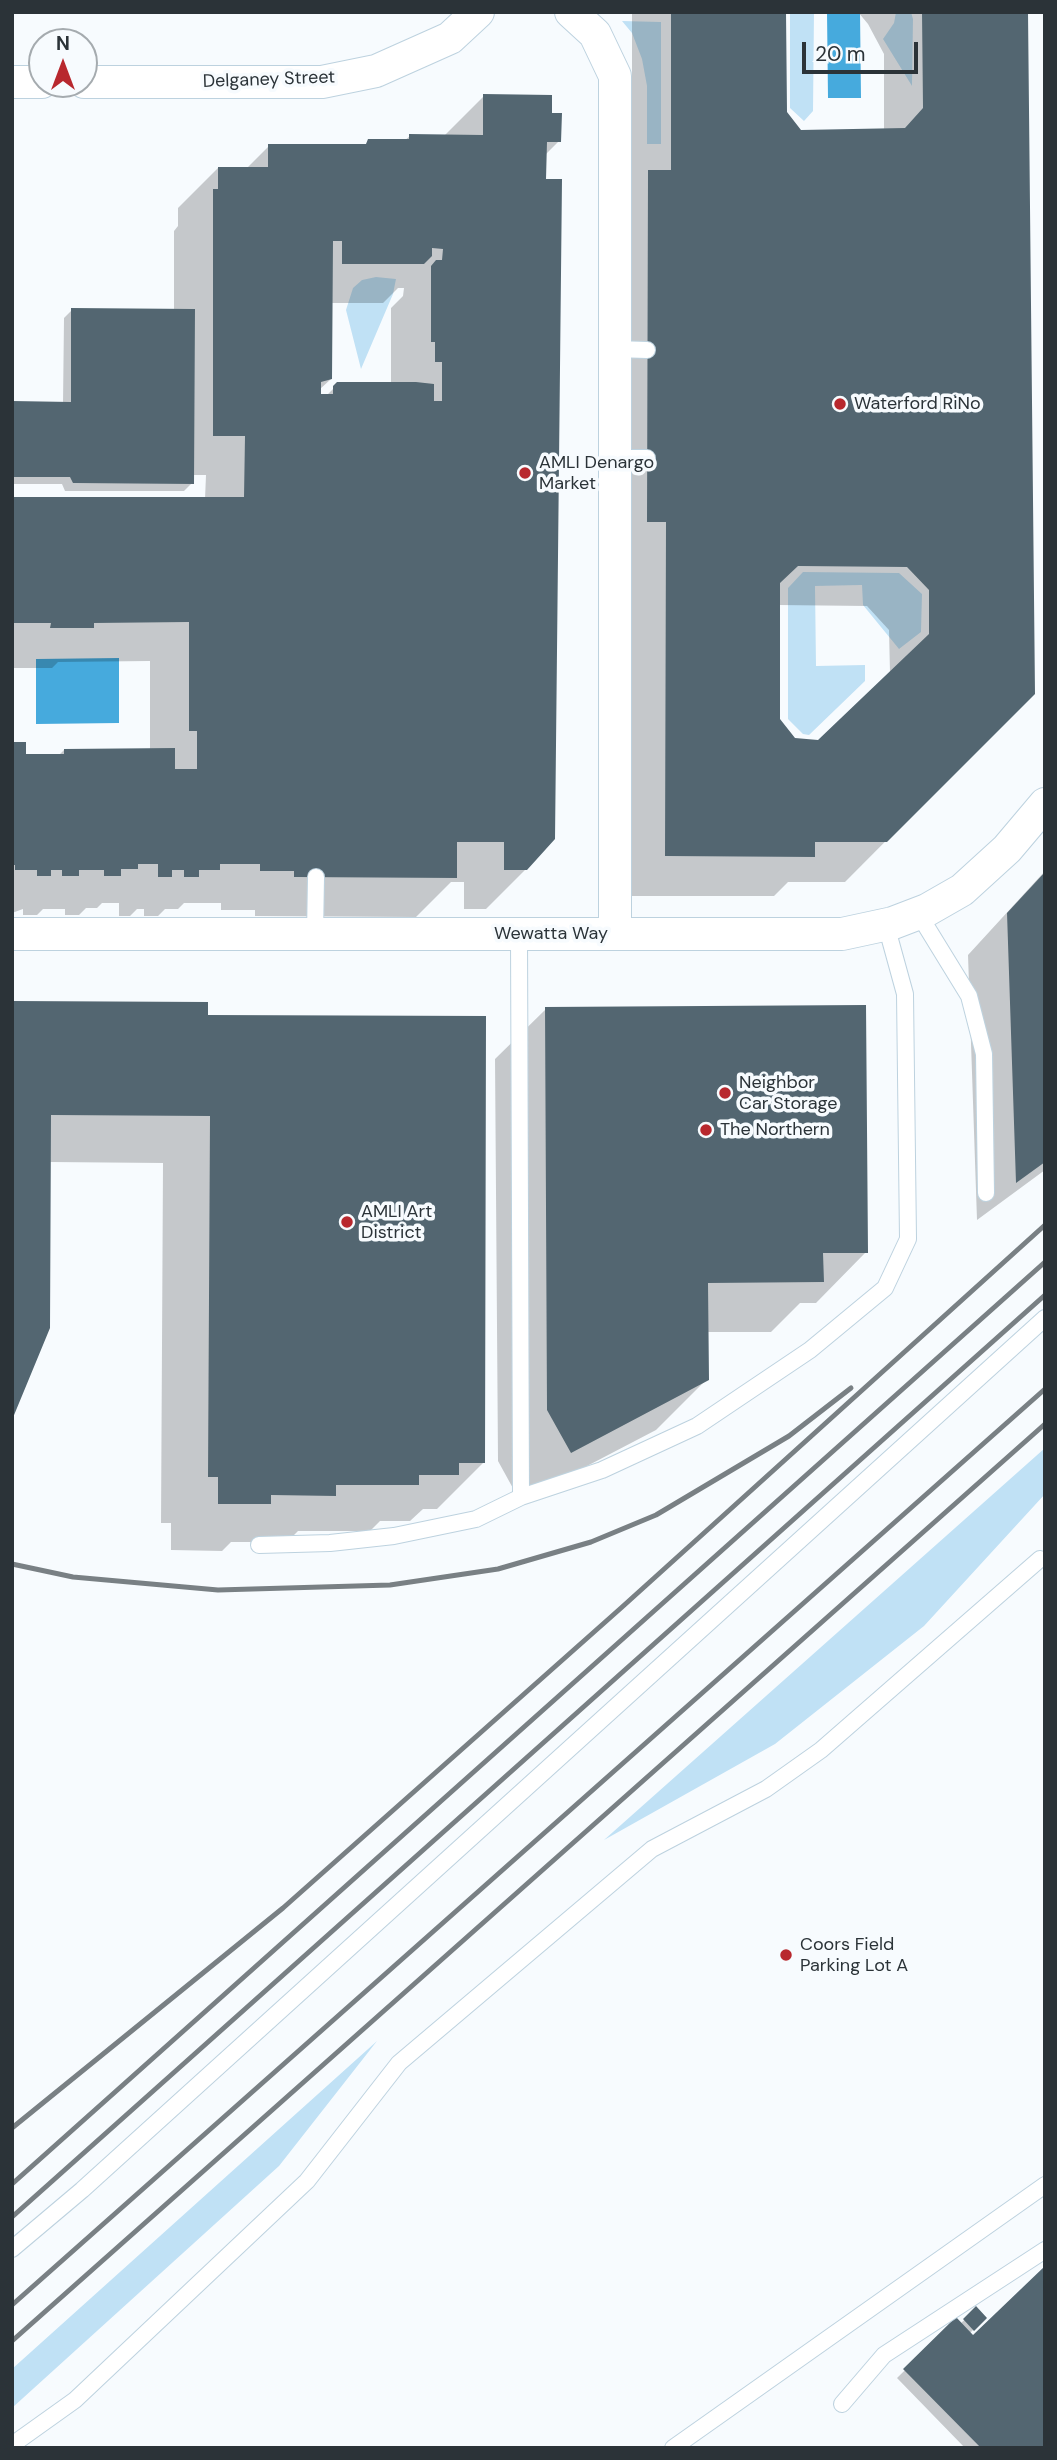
<!DOCTYPE html>
<style>
body{margin:0}
#map{position:relative;width:1057px;height:2460px;overflow:hidden;background:#f7fbfe;font-family:"DM Sans",sans-serif}
canvas{display:block}
.frame{position:absolute;inset:0;border:14px solid #2b3338;pointer-events:none}
.north{position:absolute;left:28px;top:28px;width:70px;height:70px;box-sizing:border-box;background:#f7fbfe;border:2px solid #a5abaf;border-radius:50%;rotate:0deg;font-size:19px;font-weight:700;line-height:28px;text-align:center;color:#2b3338}
.north::after{content:'';display:block;margin:auto;width:24px;height:32px;background:#b8282e;clip-path:polygon(50% 0,100% 100%,50% 72%,0 100%)}
.scale{position:absolute;left:802px;top:42px;width:116px;height:32px;box-sizing:border-box;border:4px solid #2b3338;border-top:0;padding-left:9px;font-size:21px;line-height:24px;white-space:nowrap;color:#2b3338;-webkit-text-stroke:5px #f7fbfe;paint-order:stroke}
</style>
<div id="map">
<canvas width="1057" height="2460"></canvas>
<div class="frame"></div>
<div class="north">N</div>
<div class="scale">20 m</div>
</div>
<script>
const context = document.querySelector('canvas').getContext('2d');
context.lineJoin = 'round';
function paint(path, color) { context.fillStyle = color; context.fill(path, 'evenodd'); }
const shape = rows => new Path2D(rows.map(r => 'M' + r).join(''));
function stroke(path, color, width, dash) { context.strokeStyle = color; context.lineWidth = width; context.lineCap = dash ? 'butt' : 'round'; context.setLineDash(dash || []); context.stroke(path); }
function label(font, color, halo, rows, align = 'center') {
  context.font = font + ' "DM Sans",sans-serif'; context.lineWidth = 7; context.setLineDash([]); context.textBaseline = 'middle'; context.strokeStyle = halo; context.fillStyle = color; for (const [text, x, y, turn = 0] of rows) {
    context.save(); context.translate(x, y); context.rotate((+turn || 0) * Math.PI / 180); context.textAlign = isNaN(turn) ? turn : align; if (halo) context.strokeText(text, 0, 0); context.fillText(text, 0, 0); context.restore();
  }
}
const green = shape([
 [790,12,814,12,813,111,804,121,790,108],
 [896,12,911,12,913,19,912,86,883,39,894,23],
 [622,21,661,22,661,144,647,144,647,86,642,59,632,33],
 [376,277,396,279,393,294,361,369,346,310,353,288,362,280],
 [803,572,899,573,922,594,921,632,899,649,863,605,862,585,815,586,816,666,865,665,865,681,809,735,803,734,788,719,788,588],
 [1045,1448,1045,1494,924,1626,775,1744,604,1840],
 [377,2041,279,2166,12,2408,12,2369]
]);
const water = shape([
 [827,12,860,12,861,98,828,98],
 [119,658,119,723,36,724,36,659]
]);
const shadow = shape([
 [632,12,784,12,785,113,800,132,884,130,884,54,868,24,858,12,1027,12,1033,693,845,882,788,882,774,896,626,896,609,212,632,189],
 [778,605,867,606,889,630,890,673,818,741,794,739,778,720],
 [484,96,551,115,559,141,545,155,526,869,486,909,464,909,464,882,451,882,416,917,255,916,255,910,221,910,221,903,184,903,178,909,165,909,158,916,144,916,144,909,137,909,130,916,119,916,119,903,102,903,97,908,86,908,79,915,65,915,65,909,43,909,37,915,23,915,23,909,12,913,12,743,24,755,59,755,64,750,150,750,150,661,58,662,52,668,12,668,12,499,205,499,206,475,192,475,192,483,184,491,65,491,62,484,12,484,12,403,63,403,64,318,72,310,174,311,174,231,178,226,178,208,218,168,247,168,269,146,364,146,369,141,404,141,410,136,444,136],
 [398,288,404,288,403,296,391,308,391,384,338,384,326,396,319,396,319,390,331,379,331,303,383,303],
 [1045,871,1045,1170,977,1220,968,955],
 [12,1002,206,1017,484,1462,437,1509,423,1509,410,1521,380,1521,370,1531,298,1531,287,1542,231,1542,222,1551,171,1550,171,1523,161,1523,163,1163,49,1162],
 [546,1009,866,1252,816,1303,800,1303,771,1332,706,1332,707,1379,656,1430,520,1501,498,1461,495,1059],
 [976,2309,985,2318,969,2334,1044,2448,965,2448,897,2378,956,2320,960,2324]
]);
const building = shape([
 [671,12,786,12,787,112,801,130,905,128,923,108,922,12,1028,12,1035,694,887,842,815,842,815,857,665,856,666,522,647,522,648,170,671,170],
 [798,566,907,567,929,590,929,634,818,740,795,738,780,719,780,583],
 [483,94,552,95,552,113,562,113,561,142,547,142,546,179,562,179,555,839,527,870,504,870,504,842,457,842,457,878,294,877,294,871,260,871,260,864,220,864,220,870,199,870,199,877,184,877,184,870,172,870,172,877,158,877,158,864,138,864,138,869,121,869,121,876,104,876,104,870,79,870,79,876,62,876,62,870,51,870,51,876,37,876,37,870,15,870,15,865,12,865,12,742,26,742,26,754,64,754,64,749,175,748,175,769,197,769,197,731,189,731,189,622,94,623,94,628,50,628,51,623,12,623,12,497,244,497,245,436,213,436,213,189,218,189,218,167,268,167,268,144,366,144,368,139,409,139,409,134,483,135],
 [333,241,342,241,342,264,424,264,432,256,432,248,443,249,442,260,436,260,431,266,431,342,435,342,435,362,442,362,442,401,434,401,434,384,416,382,337,382,333,386,333,394,321,394,321,382,332,379],
 [71,308,195,309,194,484,73,483,70,477,12,477,12,401,71,402],
 [1045,872,1045,1162,1016,1183,1007,913],
 [12,1001,208,1002,208,1015,486,1016,485,1463,459,1463,459,1475,419,1475,419,1485,336,1485,336,1496,271,1495,271,1504,218,1504,218,1477,208,1477,210,1116,51,1115,50,1328,12,1420],
 [866,1005,868,1253,823,1253,824,1282,708,1283,709,1380,571,1453,547,1410,545,1007],
 [1045,2266,1045,2448,981,2448,903,2369,956,2317,973,2335],
 [976,2306,987,2318,974,2331,963,2319]
]);
const lane = shape([
 [615,349,647,350],
 [615,458,647,458],
 [918,913,969,996,984,1054,986,1193],
 [315,934,316,877],
 [521,1497,602,1470,697,1426,810,1350,885,1288,908,1239,905,994,886,925],
 [259,1545,330,1543,394,1536,476,1519,521,1497,519,934],
 [12,2249,82,2190,1045,1318],
 [842,2404,884,2355,1045,2250],
 [12,2445,75,2400,307,2181,399,2063,652,1849,766,1789,821,1750,1040,1559],
 [673,2448,1045,2185]
]);
const street = shape([
 [571,12,595,34,615,76,615,934],
 [12,82,42,82],
 [84,82,322,82,376,71,450,38,478,12],
 [12,934,842,934,893,923,927,910,962,890,1007,849,1045,804]
]);
const rail = shape([
 [12,1564,73,1577,218,1590,390,1585,498,1569,591,1542,656,1515,789,1436,851,1388],
 [12,2128,283,1908,621,1608,1045,1225],
 [12,2184,1045,1262],
 [12,2217,1045,1295],
 [12,2305,1045,1389],
 [12,2341,1045,1424]
]);
const markers = [
 [840,404,7,"#b8282e"],
 [525,473,7,"#b8282e"],
 [725,1093,7,"#b8282e"],
 [706,1130,7,"#b8282e"],
 [347,1222,7,"#b8282e"],
 [786,1955,7,"#b8282e"]
];
const streetNames = [
 ["Delganey Street",269,80,-2],
 ["Wewatta Way",551,934]
];
const poiNames = [
 ["Waterford RiNo",854,404],
 ["AMLI Denargo",539,463],
 ["Market",539,484],
 ["Neighbor",739,1083],
 ["Car Storage",739,1104],
 ["The Northern",720,1130],
 ["AMLI Art",361,1212],
 ["District",361,1233],
 ["Coors Field",800,1945],
 ["Parking Lot A",800,1966]
];
paint(green, '#c0e1f5');
paint(water, '#46aadd');
paint(shadow, '#0003');
paint(building, '#536671');
stroke(lane, '#bdd2df', 18);
stroke(street, '#bdd2df', 34);
stroke(lane, '#fff', 16);
stroke(street, '#fff', 32);
stroke(rail, '#798084', 5);
for (const [x, y, r, color] of markers) { const dot = new Path2D(); dot.arc(x, y, r, 0, 2 * Math.PI); context.fillStyle = color; context.fill(dot); stroke(dot, '#f7fbfe', 2.5); }
label('18px', '#2b3338', '#f7fbfe', streetNames);
label('18px', '#2b3338', '#f7fbfe', poiNames, 'left');
</script>
